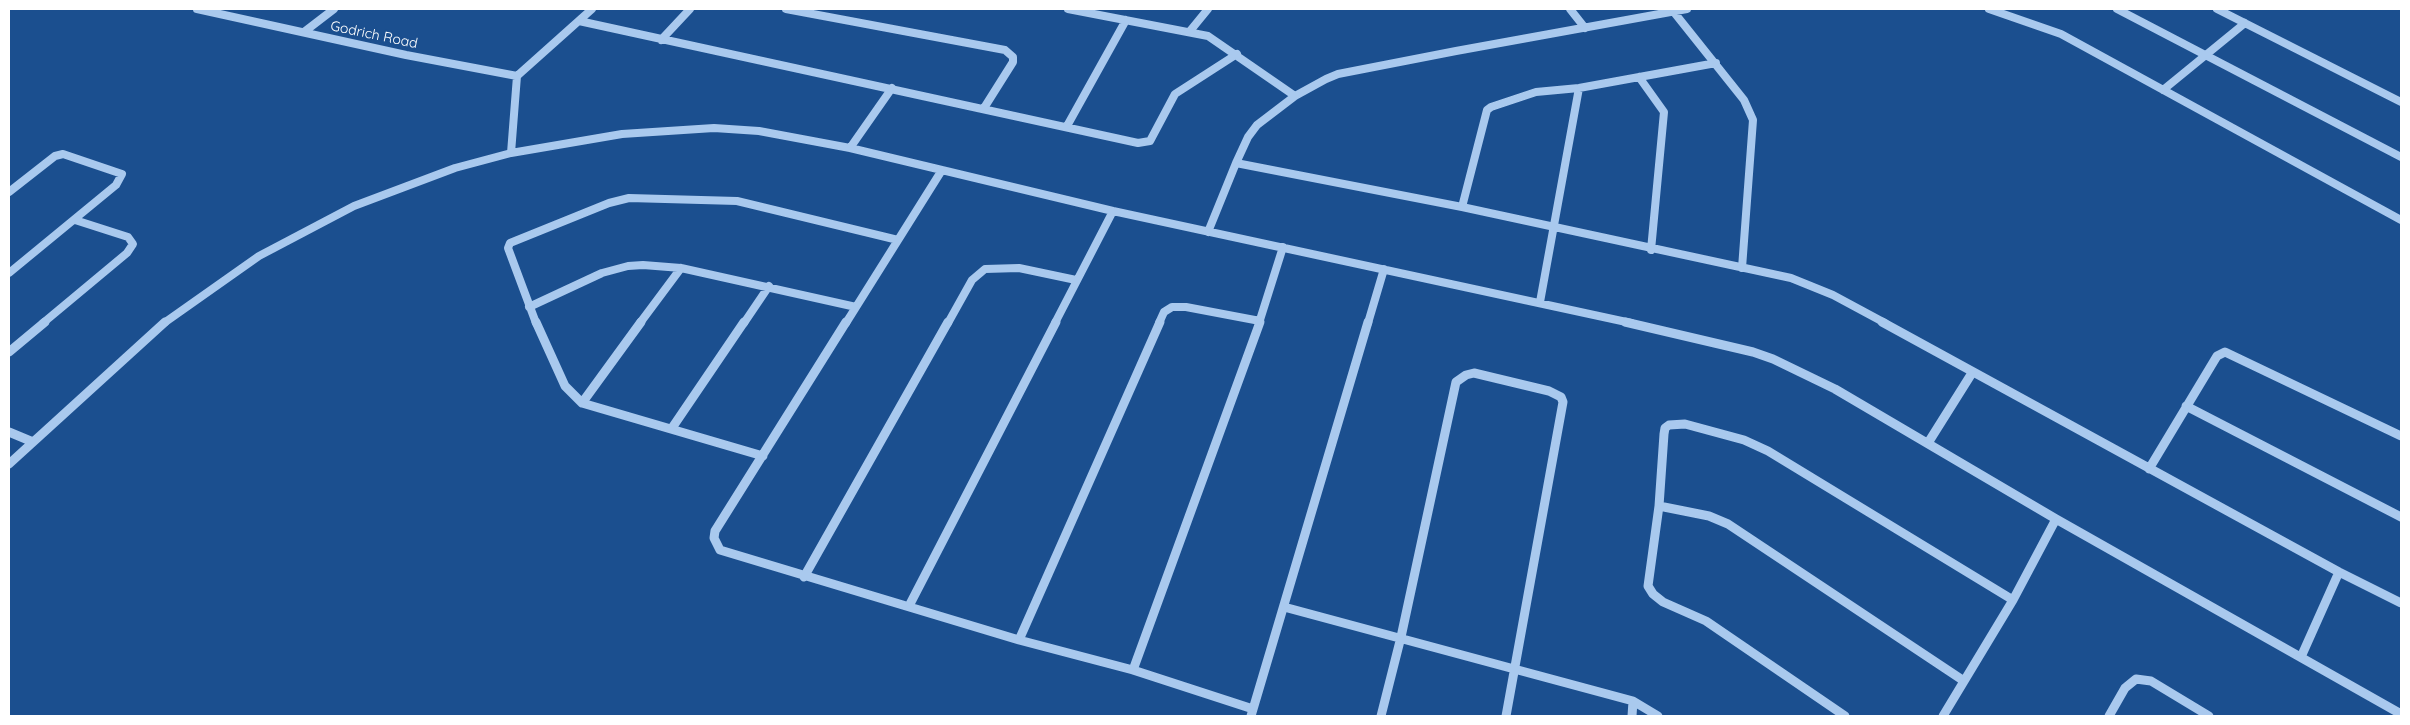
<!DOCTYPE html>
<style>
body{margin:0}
#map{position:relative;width:2410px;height:725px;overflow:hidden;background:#1b4f8f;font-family:Quicksand,sans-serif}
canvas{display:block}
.frame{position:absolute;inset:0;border:10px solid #fff;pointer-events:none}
</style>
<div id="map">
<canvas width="2410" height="725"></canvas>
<div class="frame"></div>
</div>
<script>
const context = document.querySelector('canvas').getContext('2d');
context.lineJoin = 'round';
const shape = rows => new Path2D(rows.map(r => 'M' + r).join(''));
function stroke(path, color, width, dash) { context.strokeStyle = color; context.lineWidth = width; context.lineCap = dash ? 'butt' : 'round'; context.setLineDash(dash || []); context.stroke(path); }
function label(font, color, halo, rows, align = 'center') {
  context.font = font + ' Quicksand,sans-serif'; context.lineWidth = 4; context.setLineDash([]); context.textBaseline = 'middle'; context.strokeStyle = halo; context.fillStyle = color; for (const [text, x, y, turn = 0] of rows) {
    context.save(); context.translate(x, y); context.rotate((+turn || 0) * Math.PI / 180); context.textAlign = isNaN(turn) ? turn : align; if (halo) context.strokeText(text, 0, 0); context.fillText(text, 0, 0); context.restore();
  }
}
const minorFar1 = shape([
 [197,9,406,55,517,76],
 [786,9,1005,50,1013,57,1013,62,984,108],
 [1068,9,1208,36,1295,96],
 [1570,9,1585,28],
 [1989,9,2061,34,2401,220],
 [2117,9,2401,157],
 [2217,9,2401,102],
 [1673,11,1744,100,1753,120,1742,268],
 [579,21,1138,143,1150,141,1175,94,1237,54],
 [1190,31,1208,9],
 [304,32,334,9],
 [661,40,690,9],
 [1639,77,1664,112,1651,250],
 [2163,90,2245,23],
 [1067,126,1126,20],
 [850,148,892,88],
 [511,153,517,76,592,9],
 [1236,163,1462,207,1791,278,1833,295,1885,323],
 [9,192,55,156,63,154,122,174,116,185,9,273],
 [1462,207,1487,110,1491,107,1536,92,1579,88,1716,63],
 [1208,232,1236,163,1248,137,1257,125,1295,96,1326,79,1338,74,1456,51,1687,9],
 [1540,302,1579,88],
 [529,307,602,273,628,266,643,265,681,268,856,307],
 [43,323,127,253,133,244,128,237,75,220],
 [164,323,259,256,354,206,455,168,511,153,622,134,714,128,759,131,850,148,1113,211,1631,323],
 [536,323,508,248,510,243,609,203,629,198,737,201,898,240],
 [640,323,681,268],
 [744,323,769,286],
 [846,323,942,170],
 [948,323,972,280,985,269,1019,268,1076,280],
 [1055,323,1113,211],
 [1159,323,1164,312,1172,307,1186,307,1260,321],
 [1259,323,1283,247],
 [1368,323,1384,269]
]);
const minor = shape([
 [536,322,565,386,582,403,763,456],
 [846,322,715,531,714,538,720,550,1019,640,1133,670,1253,709],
 [1625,322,1753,352,1773,359,1835,389,2056,519,2401,714],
 [1882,322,2339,572,2401,603],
 [9,352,45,322],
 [582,403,641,322],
 [2186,406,2401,517],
 [672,428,744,322],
 [9,432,33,442],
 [1928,443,1972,373],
 [9,464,165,322],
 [2149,469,2217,356,2225,352,2401,436],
 [1659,506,1709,516,1728,524,1964,681],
 [804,577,948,322],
 [909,606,1056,322],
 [1284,607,1633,701,1658,716],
 [1019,640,1160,322],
 [2301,657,2339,572],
 [1133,670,1260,322],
 [1251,716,1368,322],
 [1381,716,1401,637,1456,382,1466,375,1474,373,1549,391,1561,397,1563,402,1506,716],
 [1632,716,1633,701],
 [1845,716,1706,621,1663,602,1653,594,1648,586,1659,506,1664,434,1665,428,1669,425,1685,424,1744,440,1768,451,2013,600],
 [1943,716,2013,600,2056,519],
 [2109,716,2125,688,2136,679,2151,681,2209,716]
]);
const streetNames = [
 ["Godrich Road",374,35,12]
];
stroke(minorFar1, '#a9c9ee', 8);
stroke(minor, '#a9c9ee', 9);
label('14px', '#fff', '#1b4f8f', streetNames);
</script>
